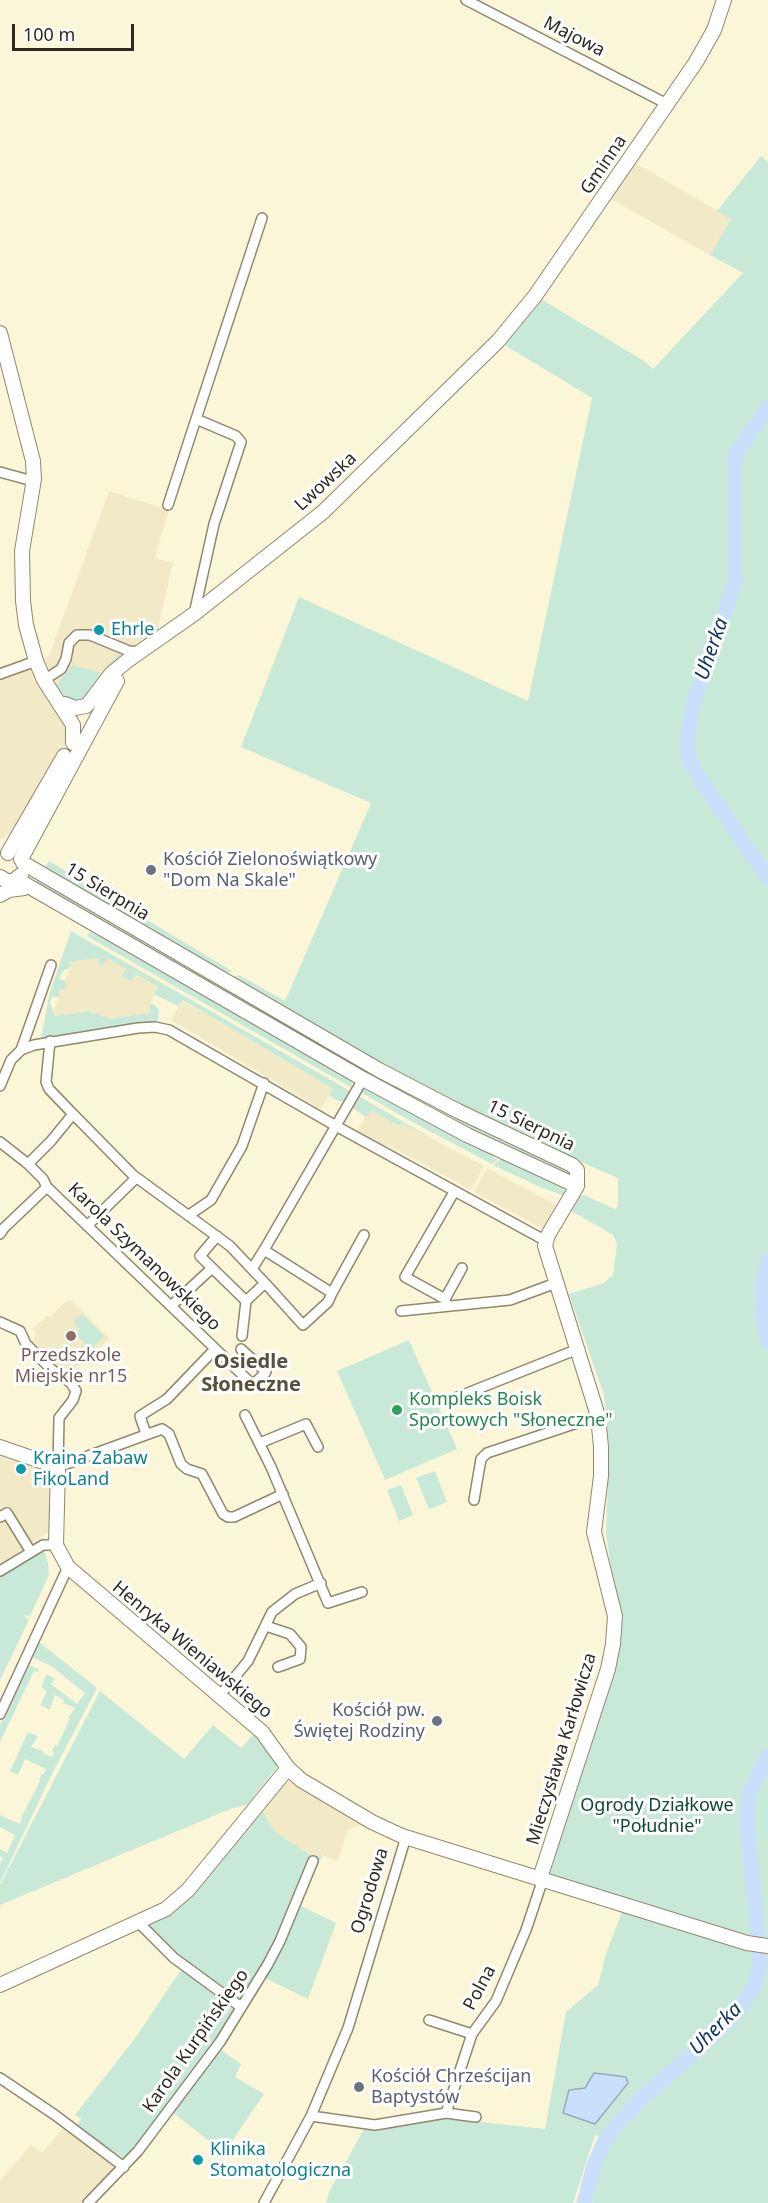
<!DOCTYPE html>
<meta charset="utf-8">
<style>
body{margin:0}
#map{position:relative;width:768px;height:2203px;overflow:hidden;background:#fcf6d9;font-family:"Noto Sans",sans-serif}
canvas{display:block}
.scale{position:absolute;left:12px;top:24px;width:122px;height:27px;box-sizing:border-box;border:3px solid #2d2a20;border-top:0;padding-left:8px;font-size:18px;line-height:21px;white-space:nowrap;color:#2d2a20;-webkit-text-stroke:4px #fff;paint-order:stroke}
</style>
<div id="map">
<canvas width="768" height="2203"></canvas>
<div class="scale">100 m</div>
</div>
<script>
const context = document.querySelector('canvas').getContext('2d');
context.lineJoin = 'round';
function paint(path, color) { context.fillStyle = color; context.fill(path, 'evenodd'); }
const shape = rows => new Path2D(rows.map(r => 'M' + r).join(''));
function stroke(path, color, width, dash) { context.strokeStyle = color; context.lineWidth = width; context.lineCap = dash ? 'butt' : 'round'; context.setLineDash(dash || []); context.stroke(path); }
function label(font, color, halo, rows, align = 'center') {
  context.font = font + ' "Noto Sans",sans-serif'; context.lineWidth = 6; context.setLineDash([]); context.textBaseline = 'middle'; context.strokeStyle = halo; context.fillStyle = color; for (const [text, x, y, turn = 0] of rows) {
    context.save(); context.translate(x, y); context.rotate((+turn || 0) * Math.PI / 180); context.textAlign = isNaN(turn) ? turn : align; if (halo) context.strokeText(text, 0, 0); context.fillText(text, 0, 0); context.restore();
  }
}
const built = shape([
 [633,162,732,219,710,255,611,199],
 [109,491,169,510,155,557,157,559,173,563,157,632,146,642,122,654,119,660,97,681,60,755,20,824,4,838,0,839,0,677,49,656],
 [99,957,107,958,158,987,150,1005,151,1013,107,1019,100,1017,92,1014,91,1011,55,1017,54,1009,60,997,59,990,66,989,65,981,70,969,69,962],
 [182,1000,333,1089,321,1109,171,1020],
 [370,1109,398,1126,401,1123,484,1166,471,1190,388,1145,380,1145,357,1131],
 [487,1168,556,1205,543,1229,474,1192],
 [66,1301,72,1301,110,1339,66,1376,30,1344,36,1334,32,1329,47,1316,51,1316],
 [0,1451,47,1468,53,1475,50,1528,47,1533,18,1552,0,1569],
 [290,1782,362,1824,348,1830,337,1861,322,1855,311,1856,274,1831,262,1810,285,1783],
 [66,2125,112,2166,119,2180,96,2203,0,2203,0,2180,31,2145,42,2153]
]);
const green = shape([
 [761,156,768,162,768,1262,766,1265,768,1264,768,1941,753,1939,548,1875,621,1633,606,1533,609,1446,604,1395,569,1294,604,1283,609,1278,613,1275,617,1244,613,1235,568,1209,576,1197,584,1195,615,1209,618,1206,618,1178,562,1154,546,1143,504,1124,484,1119,435,1095,230,978,239,975,285,1001,371,803,241,747,299,597,528,701,592,398,503,344,541,299,644,361,653,369,743,273,710,255,731,219,717,211],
 [118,655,122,655,119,660,102,674,100,673,91,691,80,703,66,697,56,685,73,665,101,673],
 [49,861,232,971,223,974,45,867],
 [38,878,564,1164,571,1173,567,1174,537,1161,443,1117,34,886],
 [71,931,350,1091,344,1101,340,1102,329,1096,333,1089,183,1000,178,1006,154,994,158,987,136,974,132,981,122,976,126,969,107,958,103,965,100,965,98,958,69,962,70,969,64,970,59,978,65,981,66,989,59,990,60,997,52,997,50,1002,55,1016,91,1011,92,1014,99,1013,100,1017,107,1016,108,1019,150,1013,150,1005,154,1004,159,1010,158,1020,153,1024,41,1039,49,995],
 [90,932,131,951,351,1079,352,1088,87,936],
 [365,1088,420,1115,451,1135,494,1155,493,1158,498,1160,492,1164,405,1118,359,1091],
 [357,1095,403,1122,439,1142,401,1123,399,1126,371,1110,366,1117,351,1107],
 [502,1159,558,1183,563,1188,565,1196,540,1187,493,1165],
 [82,1314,104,1336,91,1349,75,1334,80,1329,73,1322],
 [409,1340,457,1449,385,1480,337,1371],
 [435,1471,447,1502,429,1509,416,1478],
 [401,1485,413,1515,399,1521,387,1490],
 [44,1550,48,1563,49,1575,30,1616,23,1615,29,1620,0,1680,0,1577],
 [39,1642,97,1688,53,1772,0,1883,0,1863,3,1858,0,1856,0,1849,7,1853,15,1835,0,1827,0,1815,20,1824,22,1819,21,1818,40,1781,39,1780,42,1774,44,1774,46,1769,25,1759,18,1775,10,1771,28,1732,38,1736,31,1747,43,1751,43,1753,52,1757,54,1752,52,1751,55,1745,57,1746,70,1719,68,1718,75,1708,63,1703,64,1700,55,1695,50,1710,40,1705,47,1691,41,1687,47,1674,55,1679,51,1684,77,1704,85,1693,51,1666,32,1657],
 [29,1665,38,1669,39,1672,34,1671,0,1742,0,1725],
 [100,1691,184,1759,213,1725,241,1748,251,1737,256,1734,277,1763,276,1768,247,1805,233,1808,0,1905,0,1885],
 [262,1810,274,1831,311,1856,322,1855,301,1906,336,1923,308,1999,265,1978,221,2050,241,2064,235,2077,264,2094,224,2153,171,2111,131,2163,76,2126,81,2119,75,2115,136,2037,185,1964,145,1925,184,1899],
 [623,1909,749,1951,768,1954,768,2203,592,2203,600,2164,611,2139,595,2135,573,2203,326,2203,329,2192,364,2129,381,2128,436,2117,545,2129,566,2012,598,1985,606,1954]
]);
const water = shape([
 [594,2073,626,2077,628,2083,595,2124,563,2113,569,2090,585,2088,594,2073]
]);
const river = shape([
 [768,407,735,455,735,582,692,707,687,746,689,760,694,770,768,878],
 [768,1260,763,1279,762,1307,763,1322,768,1342],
 [584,2203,594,2165,607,2136,641,2099,733,2018,754,1988,760,1962,747,1819,750,1791,768,1755]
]);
const street = shape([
 [466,0,667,104],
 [0,472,29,480,34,479],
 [168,505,196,419],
 [194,614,214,524,241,442,236,436,196,419,262,218],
 [0,674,36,661],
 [44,680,61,669,66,659,69,643,77,635,90,635,129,651,140,652],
 [21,1050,51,965],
 [363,1079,264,1250,332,1293,364,1235],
 [0,1086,11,1060,21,1050,34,1045,138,1028,155,1027,169,1030,336,1126,546,1241],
 [73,1114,133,1175,230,1246,265,1283,246,1301,242,1336],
 [0,1142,28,1164,43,1179,47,1187,253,1385,266,1372,241,1349],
 [28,1164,51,1141,73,1114,49,1089,46,1082,50,1041],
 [189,1215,211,1200,242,1146,264,1083],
 [87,1226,136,1178],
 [0,1234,4,1228,47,1187],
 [217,1236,200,1256,246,1301],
 [252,1269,264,1250],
 [265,1283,303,1325,328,1302,332,1293],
 [445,1299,462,1268],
 [171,1306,211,1269],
 [447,1306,445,1299,405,1277,454,1192],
 [401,1311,510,1300,556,1283],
 [0,1322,20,1331,26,1344,51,1369,71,1383,76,1391,73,1400,59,1418,58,1467,162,1429,169,1434,181,1464,187,1469,202,1474,223,1514,228,1517,234,1517,283,1494],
 [455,1398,578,1349],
 [245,1415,271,1467,328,1603,362,1592],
 [146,1434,140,1416,167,1399,215,1349],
 [260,1443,306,1424,318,1447],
 [474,1500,481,1459,487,1453,598,1416],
 [0,1517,7,1513,31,1552],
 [0,1571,43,1545,56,1545],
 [266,1626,290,1634,301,1647,300,1659,278,1667],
 [220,1695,248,1661,272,1612,295,1594,321,1583],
 [0,1714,68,1567],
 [137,1921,174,1958,241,2007],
 [429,2020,472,2034],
 [0,2078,55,2115,124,2167],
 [446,2113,472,2034,496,2001,526,1930,543,1879],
 [311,2116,375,2125,446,2113,476,2117],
 [88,2203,138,2151,220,2042,268,1964,280,1941,313,1861],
 [264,2203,311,2116,348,2028,406,1837]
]);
const secondary = shape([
 [0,333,33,461,34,479,22,551,23,601,26,625,36,661,44,680,73,725,73,743],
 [65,704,75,708,86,706,89,703,111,674,127,661,194,614,323,512,498,341,535,296,696,62,714,30,724,0],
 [8,853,64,756],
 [21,859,117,681],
 [23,863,379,1070,458,1111,572,1165,577,1170,577,1186,548,1235,545,1246,598,1416,601,1447,601,1476,594,1532,615,1616,613,1644,608,1669,540,1878],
 [0,877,7,881,13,881,21,875],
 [16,879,363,1079,467,1135,577,1186],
 [0,895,9,890,24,888],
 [0,1447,58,1467,56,1545,68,1567,262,1732,288,1768,301,1780,372,1822,402,1836,747,1943,768,1946],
 [0,1985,166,1909,188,1890,288,1768]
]);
const markers = [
 [99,630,6,"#0f9aa8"],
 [151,870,6,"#6b7280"],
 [71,1336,6,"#8d6e63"],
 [397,1410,6,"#2e9e5b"],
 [21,1469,6,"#0f9aa8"],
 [437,1721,6,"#6b7280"],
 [359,2087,6,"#6b7280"],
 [198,2160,6,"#0f9aa8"]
];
const streetNames = [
 ["Majowa",574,37,27],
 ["Gminna",604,165,-56],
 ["Lwowska",326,482,-43],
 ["15 Sierpnia",107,892,31],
 ["15 Sierpnia",531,1126,26],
 ["Karola Szymanowskiego",144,1257,44],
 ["Henryka Wieniawskiego",192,1650,40],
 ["Mieczysława Karłowicza",562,1749,-73],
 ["Ogrodowa",370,1891,-73],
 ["Polna",480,1988,-62],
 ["Karola Kurpińskiego",196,2041,-55]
];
const cultureNames = [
 ["Ehrle",111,630],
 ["Kraina Zabaw",33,1459],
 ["FikoLand",33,1480],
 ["Klinika",210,2150],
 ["Stomatologiczna",210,2171]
];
const worshipNames = [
 ["Kościół Zielonoświątkowy",163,860],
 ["\"Dom Na Skale\"",163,881],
 ["Kościół pw.",425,1711,"right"],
 ["Świętej Rodziny",425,1732,"right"],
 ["Kościół Chrześcijan",371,2077],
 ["Baptystów",371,2098]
];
const educationNames = [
 ["Przedszkole",71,1356],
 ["Miejskie nr15",71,1377]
];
const leisureNames = [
 ["Kompleks Boisk",409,1400],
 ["Sportowych \"Słoneczne\"",409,1421]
];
const parkNames = [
 ["Ogrody Działkowe",657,1806],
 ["\"Południe\"",657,1827]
];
const waterNames = [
 ["Uherka",712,649,-71],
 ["Uherka",716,2029,-45]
];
const neighbourhoodNames = [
 ["Osiedle",251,1362],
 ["Słoneczne",251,1385]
];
paint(built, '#f2e9c6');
paint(green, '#c8e9d8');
paint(water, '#c9dffb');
stroke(water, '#9aa9b9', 1.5);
stroke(river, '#c9dffb', 15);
stroke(street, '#8e886e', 12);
stroke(secondary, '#8e886e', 16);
stroke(street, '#fff', 9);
stroke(secondary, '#fff', 14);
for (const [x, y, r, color] of markers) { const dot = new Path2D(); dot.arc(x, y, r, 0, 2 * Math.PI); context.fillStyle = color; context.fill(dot); stroke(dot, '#fff', 2); }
label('18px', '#2d2a20', '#fff', streetNames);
label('18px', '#0d838f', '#fff', cultureNames, 'left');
label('18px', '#5b616d', '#fff', worshipNames, 'left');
label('18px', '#785e54', '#fff', educationNames);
label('18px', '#27864d', '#fff', leisureNames, 'left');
label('18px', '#104933', '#fff', parkNames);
label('italic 20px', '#103660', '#fff', waterNames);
label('bold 20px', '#575139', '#fff', neighbourhoodNames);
</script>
